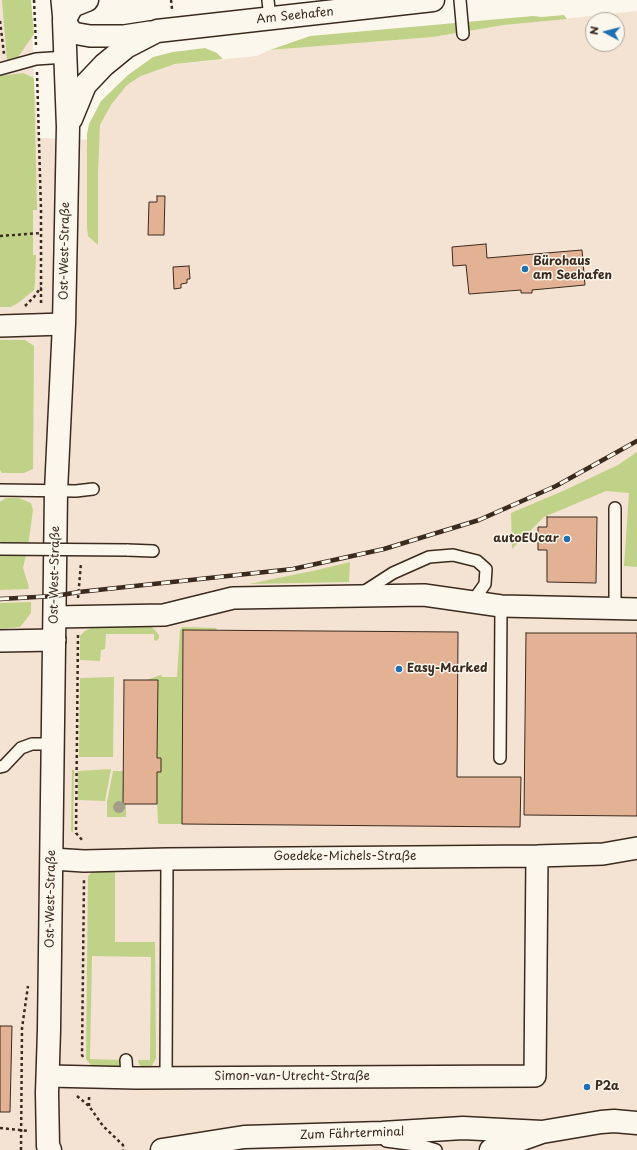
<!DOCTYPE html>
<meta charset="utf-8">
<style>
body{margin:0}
#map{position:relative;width:637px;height:1150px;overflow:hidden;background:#fbf7ec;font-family:"Playpen Sans",sans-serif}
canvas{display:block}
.north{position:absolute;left:585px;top:12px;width:40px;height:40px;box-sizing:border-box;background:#fbf7ec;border:1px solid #aea59a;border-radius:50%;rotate:277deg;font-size:11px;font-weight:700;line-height:16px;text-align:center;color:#3b2a1e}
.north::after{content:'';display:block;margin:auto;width:14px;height:18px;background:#1f6fb2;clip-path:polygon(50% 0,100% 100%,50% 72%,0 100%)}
</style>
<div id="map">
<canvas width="637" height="1150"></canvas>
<div class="north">N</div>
</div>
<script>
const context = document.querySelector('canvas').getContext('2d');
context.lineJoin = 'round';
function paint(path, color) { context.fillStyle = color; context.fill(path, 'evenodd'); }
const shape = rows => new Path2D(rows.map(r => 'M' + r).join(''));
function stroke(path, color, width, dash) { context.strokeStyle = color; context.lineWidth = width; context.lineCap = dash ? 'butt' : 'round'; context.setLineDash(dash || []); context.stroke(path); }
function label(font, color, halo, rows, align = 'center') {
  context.font = font + ' "Playpen Sans",sans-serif'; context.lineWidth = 3; context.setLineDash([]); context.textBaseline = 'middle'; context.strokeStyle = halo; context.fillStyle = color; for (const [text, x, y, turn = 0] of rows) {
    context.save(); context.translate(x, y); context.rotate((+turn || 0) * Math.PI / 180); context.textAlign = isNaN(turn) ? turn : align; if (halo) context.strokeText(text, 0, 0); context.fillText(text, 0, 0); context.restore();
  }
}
const built = shape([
 [0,0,31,0,34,80,39,138,99,140,100,125,111,105,127,85,141,76,176,64,257,56,270,50,433,37,504,25,637,11,637,1150,0,1150],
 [593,20,617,20,617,44,593,44]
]);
const green = shape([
 [2,0,31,0,34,34,18,57,7,60],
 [564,15,567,19,504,25,433,37,270,50,310,36,533,16,542,17],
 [205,48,217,53,223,59,175,64,141,76,127,85,111,105,100,125,98,173,98,245,88,236,87,227,87,134,89,124,101,101,128,75,153,57,173,52],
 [23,73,34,78,37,210,33,210,33,255,36,255,35,282,34,290,18,303,11,307,0,307,0,76],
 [0,340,25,340,34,346,33,469,24,473,2,473,0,470],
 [637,452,637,567,624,566,629,493,606,491,544,517,512,549,511,513,563,491,618,465],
 [6,498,19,498,31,503,33,510,28,546,23,568,29,587,28,589,0,590,0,502],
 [350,562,349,582,249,584,317,570],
 [31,602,31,613,20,627,0,629,0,603],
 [97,627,152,627,159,635,159,638,157,641,154,640,154,634,106,634,105,649,101,650,100,661,80,660,80,636,85,631,91,628],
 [182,627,216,628,217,630,183,630,182,824,160,824,158,823,157,804,157,772,161,758,157,758,158,681,146,680,161,675,162,677,177,677,180,630],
 [114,677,113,757,79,757,80,678],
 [111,769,105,801,78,800,78,771],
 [72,770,74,770,73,833,71,831],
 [113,771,124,771,126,804,126,817,107,817,107,802],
 [115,865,115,942,155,942,156,1058,149,1071,144,1070,139,1064,138,1060,150,1060,151,957,92,956,90,1059,122,1060,118,1069,97,1070,91,1065,86,1059,88,876,95,869]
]);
const building = shape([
 [157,196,165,196,164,235,148,235,149,202,157,202,157,196],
 [486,244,487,258,582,250,585,285,532,290,532,293,521,293,521,290,469,294,466,265,453,266,452,247,486,244],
 [189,266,190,279,187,279,187,283,181,284,181,288,174,289,173,267,189,266],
 [547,517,597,517,596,583,547,582,547,550,538,550,538,527,547,527,547,517],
 [183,630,458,632,457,777,521,777,520,827,182,824,183,630],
 [526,633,637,633,637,816,524,815,526,633],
 [124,680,158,680,157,758,161,758,161,772,157,772,157,804,123,804,124,680],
 [0,1026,12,1026,10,1112,0,1112,0,1026]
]);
const path = shape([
 [34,0,36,45],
 [171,0,172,9],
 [0,21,4,54],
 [37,72,41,210,41,305],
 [0,236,41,233],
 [25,306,34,297,41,287],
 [78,598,81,563],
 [78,635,76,833,83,841],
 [83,1057,82,1055,84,880],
 [77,1096,89,1106,103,1126,123,1145,123,1150],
 [89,1097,89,1106],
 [0,1128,29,1131],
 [21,1150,22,1028,28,986]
]);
const service = shape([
 [268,0,270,19],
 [460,0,463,34],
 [0,69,36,59,66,57],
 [0,490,76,491,93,489],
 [127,550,153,551],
 [362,593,393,573,429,557,453,555,477,561,486,569,485,584,473,601],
 [615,608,615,508],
 [500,758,501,606],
 [0,767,4,766,21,748,32,744,53,744],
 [126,1060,127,1077],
 [166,1077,167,859],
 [386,1141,423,1146,436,1150]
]);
const minor = shape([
 [62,0,64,21,73,33,90,36,124,36,150,32],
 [0,326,64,324],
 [55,617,164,615,233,598,424,595,501,606,637,609],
 [0,641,55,640],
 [52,859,84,861,167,859,537,856,603,854,637,848],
 [49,1076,136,1078,535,1076,537,856]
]);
const tertiary = shape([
 [71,119,85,85,104,65,126,47,157,31,433,0],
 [50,1150,48,1146,47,1093,49,1030,56,491,64,324,68,127,64,21,72,6,87,0],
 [162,1150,244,1137,382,1133,463,1128,542,1132],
 [491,1150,542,1132,601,1122,614,1121,637,1123]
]);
const rail = shape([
 [0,599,55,596,79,592,293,569,384,549,479,520,556,486,637,441]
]);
const serviceBridge = shape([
 [0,549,127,550]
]);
const trees = [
 [119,807]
];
const markers = [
 [525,269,4,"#1f6fb2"],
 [567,539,4,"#1f6fb2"],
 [399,669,4,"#1f6fb2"],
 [587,1087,4,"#1f6fb2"]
];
const streetNames = [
 ["Am Seehafen",295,16,-6],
 ["Ost-West-Straße",65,251,-89],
 ["Ost-West-Straße",55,575,-89],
 ["Goedeke-Michels-Straße",345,857],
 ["Ost-West-Straße",51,899,-89],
 ["Simon-van-Utrecht-Straße",292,1077],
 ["Zum Fährterminal",352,1134,-2]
];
const poiNames = [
 ["Bürohaus",533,262],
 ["am Seehafen",533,276],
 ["autoEUcar",559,539,"right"],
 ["Easy-Marked",407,669],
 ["P2a",595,1087]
];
paint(built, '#f4e2d2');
paint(green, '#c0d287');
paint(building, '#e3b295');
stroke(building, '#3b2a1e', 1);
stroke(service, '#3b2a1e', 14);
stroke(minor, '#3b2a1e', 24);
stroke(tertiary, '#3b2a1e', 25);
stroke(path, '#3b2a1e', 2.5, [3, 3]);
stroke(service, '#fbf7ec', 11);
stroke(minor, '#fbf7ec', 21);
stroke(tertiary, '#fbf7ec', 22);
stroke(rail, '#3b2a1e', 4.5);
stroke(rail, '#fbf7ec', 3, [9]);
stroke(serviceBridge, '#3b2a1e', 14, []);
stroke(serviceBridge, '#fbf7ec', 11);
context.fillStyle = '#a49d89';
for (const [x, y] of trees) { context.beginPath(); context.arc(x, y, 6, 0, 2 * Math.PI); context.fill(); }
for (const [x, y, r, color] of markers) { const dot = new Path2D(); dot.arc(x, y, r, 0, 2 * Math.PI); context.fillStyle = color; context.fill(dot); stroke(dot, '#fbf7ec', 1.5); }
label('12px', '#3b2a1e', '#fbf7ec', streetNames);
label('bold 12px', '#3b2a1e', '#fbf7ec', poiNames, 'left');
</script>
